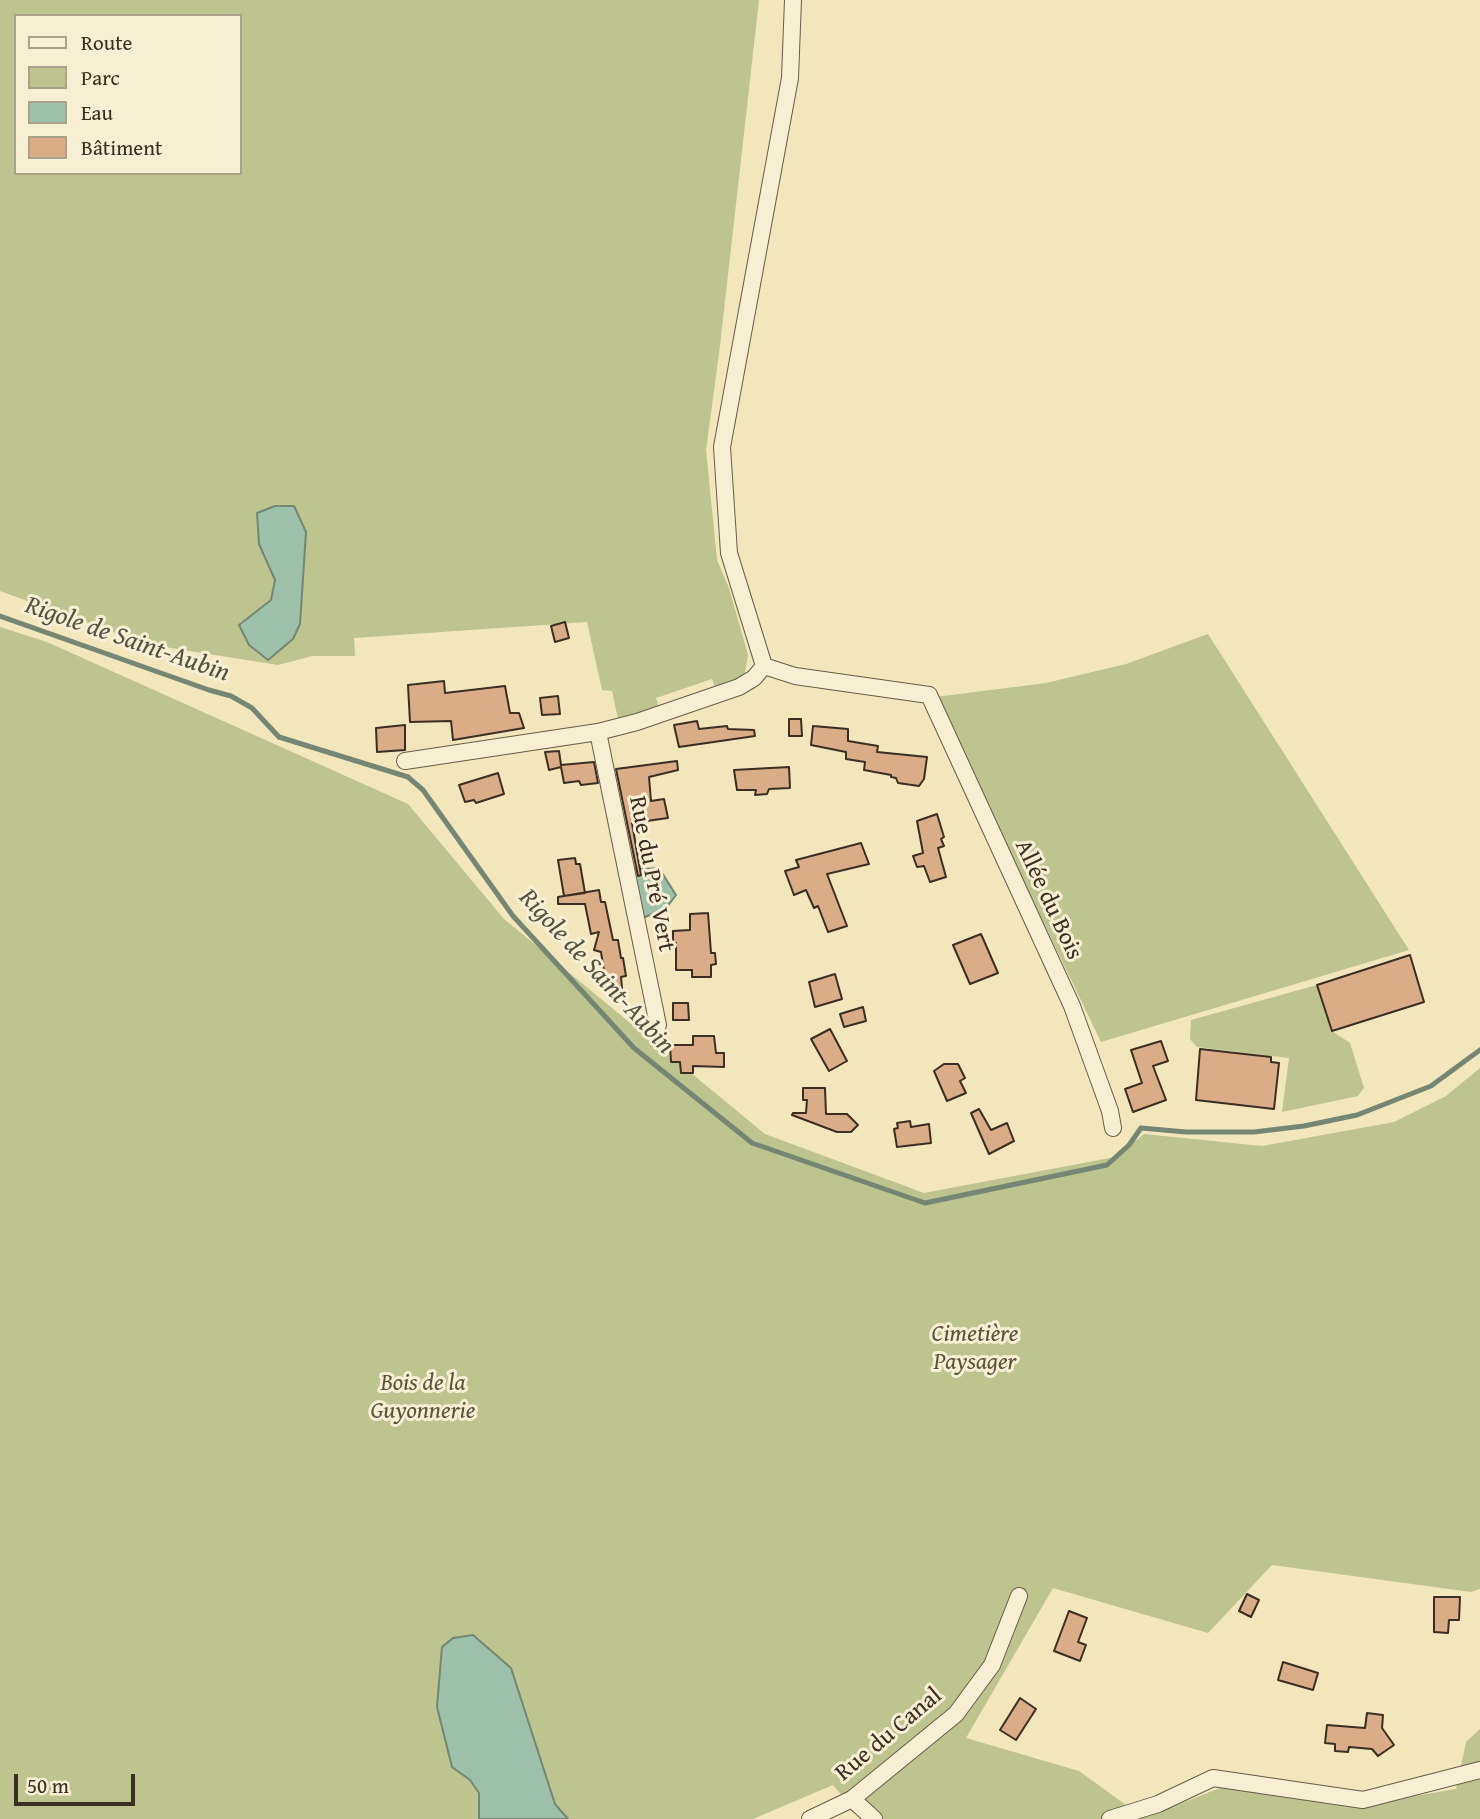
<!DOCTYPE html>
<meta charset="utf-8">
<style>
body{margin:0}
#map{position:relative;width:1480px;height:1819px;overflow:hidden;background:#f2e6bb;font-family:"Gentium Book Plus",serif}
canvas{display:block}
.legend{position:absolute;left:14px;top:14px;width:228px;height:161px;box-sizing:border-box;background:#f7efd3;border:2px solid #aba28c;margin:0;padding:9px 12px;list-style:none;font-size:21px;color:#3a2f22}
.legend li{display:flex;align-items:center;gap:14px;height:35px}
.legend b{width:35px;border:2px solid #aba28c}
.scale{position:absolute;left:14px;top:1774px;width:121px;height:32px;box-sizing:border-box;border:4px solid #3a2f22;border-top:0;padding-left:9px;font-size:21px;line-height:24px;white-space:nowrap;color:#3a2f22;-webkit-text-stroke:5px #f7efd3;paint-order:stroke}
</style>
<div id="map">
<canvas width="1480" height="1819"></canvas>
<ul class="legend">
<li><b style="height:9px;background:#f7efd3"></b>Route</li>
<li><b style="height:19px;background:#bdc48e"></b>Parc</li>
<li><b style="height:19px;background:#9cc0aa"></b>Eau</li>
<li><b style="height:19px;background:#dbad86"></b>Bâtiment</li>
</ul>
<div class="scale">50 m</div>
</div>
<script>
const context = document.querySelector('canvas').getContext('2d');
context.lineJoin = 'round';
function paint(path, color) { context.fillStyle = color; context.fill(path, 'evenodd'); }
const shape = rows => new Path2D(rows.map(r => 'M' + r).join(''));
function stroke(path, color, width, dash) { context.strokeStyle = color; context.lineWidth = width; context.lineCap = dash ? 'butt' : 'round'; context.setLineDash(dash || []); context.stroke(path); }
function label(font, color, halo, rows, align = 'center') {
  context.font = font + ' "Gentium Book Plus",serif'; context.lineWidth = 6; context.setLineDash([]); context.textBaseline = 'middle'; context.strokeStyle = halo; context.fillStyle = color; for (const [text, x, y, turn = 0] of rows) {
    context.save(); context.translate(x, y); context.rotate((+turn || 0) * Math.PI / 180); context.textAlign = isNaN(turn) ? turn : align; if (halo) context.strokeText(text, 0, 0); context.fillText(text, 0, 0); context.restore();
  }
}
const green = shape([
 [0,0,759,0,720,346,706,450,717,560,729,588,748,655,744,677,716,689,712,679,656,698,659,707,618,719,612,691,602,690,587,622,354,638,355,656,312,656,278,665,146,644,0,591],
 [16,16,240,16,240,173,16,173],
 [0,627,47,642,408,804,504,919,765,1134,924,1193,1115,1157,1144,1134,1262,1146,1394,1122,1446,1096,1480,1068,1480,1589,1471,1592,1272,1565,1208,1633,1053,1588,966,1738,1079,1771,1144,1818,1230,1784,1349,1807,1456,1789,1466,1742,1480,1729,1480,1819,862,1819,833,1785,753,1819,0,1819],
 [1208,634,1409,950,1101,1042,935,697,1046,683,1126,664],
 [1317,985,1332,1031,1350,1043,1364,1088,1358,1096,1282,1112,1289,1058,1197,1047,1190,1039,1191,1020]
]);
const water = shape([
 [275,506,294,506,306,532,300,624,293,639,268,660,249,645,239,625,271,600,275,580,259,544,257,513,275,506],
 [659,868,676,895,667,907,641,919,628,870,659,868],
 [473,1635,511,1668,555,1804,568,1819,479,1819,479,1793,470,1780,452,1767,437,1707,442,1647,453,1638,473,1635]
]);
const stream = shape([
 [0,616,209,690,231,696,252,708,279,737,408,777,423,790,513,916,634,1048,752,1143,925,1203,1107,1165,1129,1145,1141,1128,1186,1132,1254,1132,1304,1126,1357,1115,1431,1086,1480,1050]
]);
const building = shape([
 [565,622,569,638,555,642,551,626,565,622],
 [444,681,445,693,505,686,510,713,519,713,524,728,453,740,451,721,410,722,408,685,444,681],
 [558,696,560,714,542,715,540,698,558,696],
 [789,719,801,719,802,736,789,736,789,719],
 [697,721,699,729,727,726,728,729,754,730,755,736,679,747,674,725,697,721],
 [405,725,405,750,377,752,376,728,405,725],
 [813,726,848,729,848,741,878,746,877,752,927,757,924,779,919,786,898,783,896,778,891,777,891,775,864,770,865,762,846,759,846,752,811,745,813,726],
 [559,751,561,765,594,762,598,783,581,785,579,781,564,783,561,767,549,770,545,752,559,751],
 [677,761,678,770,649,777,651,801,664,799,668,818,632,823,641,875,638,876,616,769,677,761],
 [789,767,790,788,769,789,767,794,755,795,756,790,737,790,734,770,789,767],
 [498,773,504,794,476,803,474,800,465,802,459,785,498,773],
 [937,814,944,837,941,839,944,846,938,848,946,877,930,882,924,866,917,867,913,856,923,853,917,821,937,814],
 [861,843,869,864,827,874,847,926,828,932,818,906,814,908,806,890,794,895,785,871,799,867,796,860,861,843],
 [575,858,576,864,580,864,585,893,564,896,558,860,575,858],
 [599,890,601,902,605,902,613,940,618,940,621,958,623,958,626,976,621,977,622,988,608,990,606,984,603,984,601,972,604,971,601,952,594,950,599,932,591,934,585,904,558,904,558,897,599,890],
 [708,913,711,953,715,953,716,964,711,965,711,977,692,977,692,970,676,970,676,943,673,943,673,931,690,930,690,914,708,913],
 [981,934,998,973,970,984,953,945,981,934],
 [1410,955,1424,1002,1332,1031,1317,985,1410,955],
 [835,974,842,999,815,1007,809,982,835,974],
 [673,1003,688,1003,689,1020,673,1020,673,1003],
 [863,1007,866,1021,844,1027,840,1014,863,1007],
 [830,1029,847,1061,829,1071,811,1039,830,1029],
 [693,1036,714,1036,716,1053,724,1053,724,1067,693,1066,693,1073,681,1073,680,1062,671,1062,670,1045,693,1045,693,1036],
 [1161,1041,1168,1061,1153,1066,1166,1100,1133,1112,1125,1089,1142,1083,1131,1050,1161,1041],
 [1200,1049,1271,1057,1271,1062,1279,1063,1274,1109,1196,1100,1200,1049],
 [944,1064,958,1064,965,1078,960,1081,966,1093,947,1101,934,1071,944,1064],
 [803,1088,825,1088,826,1114,847,1114,858,1125,851,1132,837,1132,792,1115,793,1113,806,1113,807,1100,803,1100,803,1088],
 [979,1109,991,1130,1007,1123,1014,1141,989,1154,971,1113,979,1109],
 [910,1121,911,1127,929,1124,931,1143,897,1147,894,1129,898,1128,897,1123,910,1121],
 [1247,1594,1259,1600,1251,1617,1239,1611,1247,1594],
 [1434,1597,1460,1597,1459,1620,1449,1620,1448,1633,1434,1632,1434,1597],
 [1069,1611,1087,1618,1078,1642,1086,1645,1080,1661,1054,1651,1069,1611],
 [1283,1662,1318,1673,1313,1690,1278,1680,1283,1662],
 [1020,1698,1036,1709,1016,1740,1000,1730,1020,1698],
 [1367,1713,1383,1715,1382,1728,1394,1745,1378,1756,1372,1749,1349,1747,1348,1752,1335,1751,1335,1744,1325,1743,1327,1725,1365,1728,1367,1713]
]);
const street = shape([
 [764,666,729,553,722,447,790,78,793,0],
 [764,666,795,676,929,695,1072,1006,1110,1111,1113,1128],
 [598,732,658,1025],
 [405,761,598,732,637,722,739,687,754,678,764,666],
 [852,1799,874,1819],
 [810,1819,852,1799,956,1714,992,1665,1019,1596],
 [1110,1819,1158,1804,1213,1778,1363,1800,1480,1770]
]);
const streetNames = [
 ["Rue du Pré Vert",651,874,79],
 ["Allée du Bois",1048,900,65],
 ["Rue du Canal",889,1735,-40]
];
const parkNames = [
 ["Cimetière",975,1335],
 ["Paysager",975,1363],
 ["Bois de la",423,1384],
 ["Guyonnerie",423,1412]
];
const waterNames = [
 ["Rigole de Saint-Aubin",127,640,19],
 ["Rigole de Saint-Aubin",596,972,47]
];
paint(green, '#bdc48e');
paint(water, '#9cc0aa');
stroke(water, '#758674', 2);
stroke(stream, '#758674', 5);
paint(building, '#dbad86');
stroke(building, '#3a2f22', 2);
stroke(street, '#685d48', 18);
stroke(street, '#f7efd3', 16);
label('24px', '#3a2f22', '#f7efd3', streetNames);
label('italic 24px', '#5b543d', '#f7efd3', parkNames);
label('italic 26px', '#525344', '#f7efd3', waterNames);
</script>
